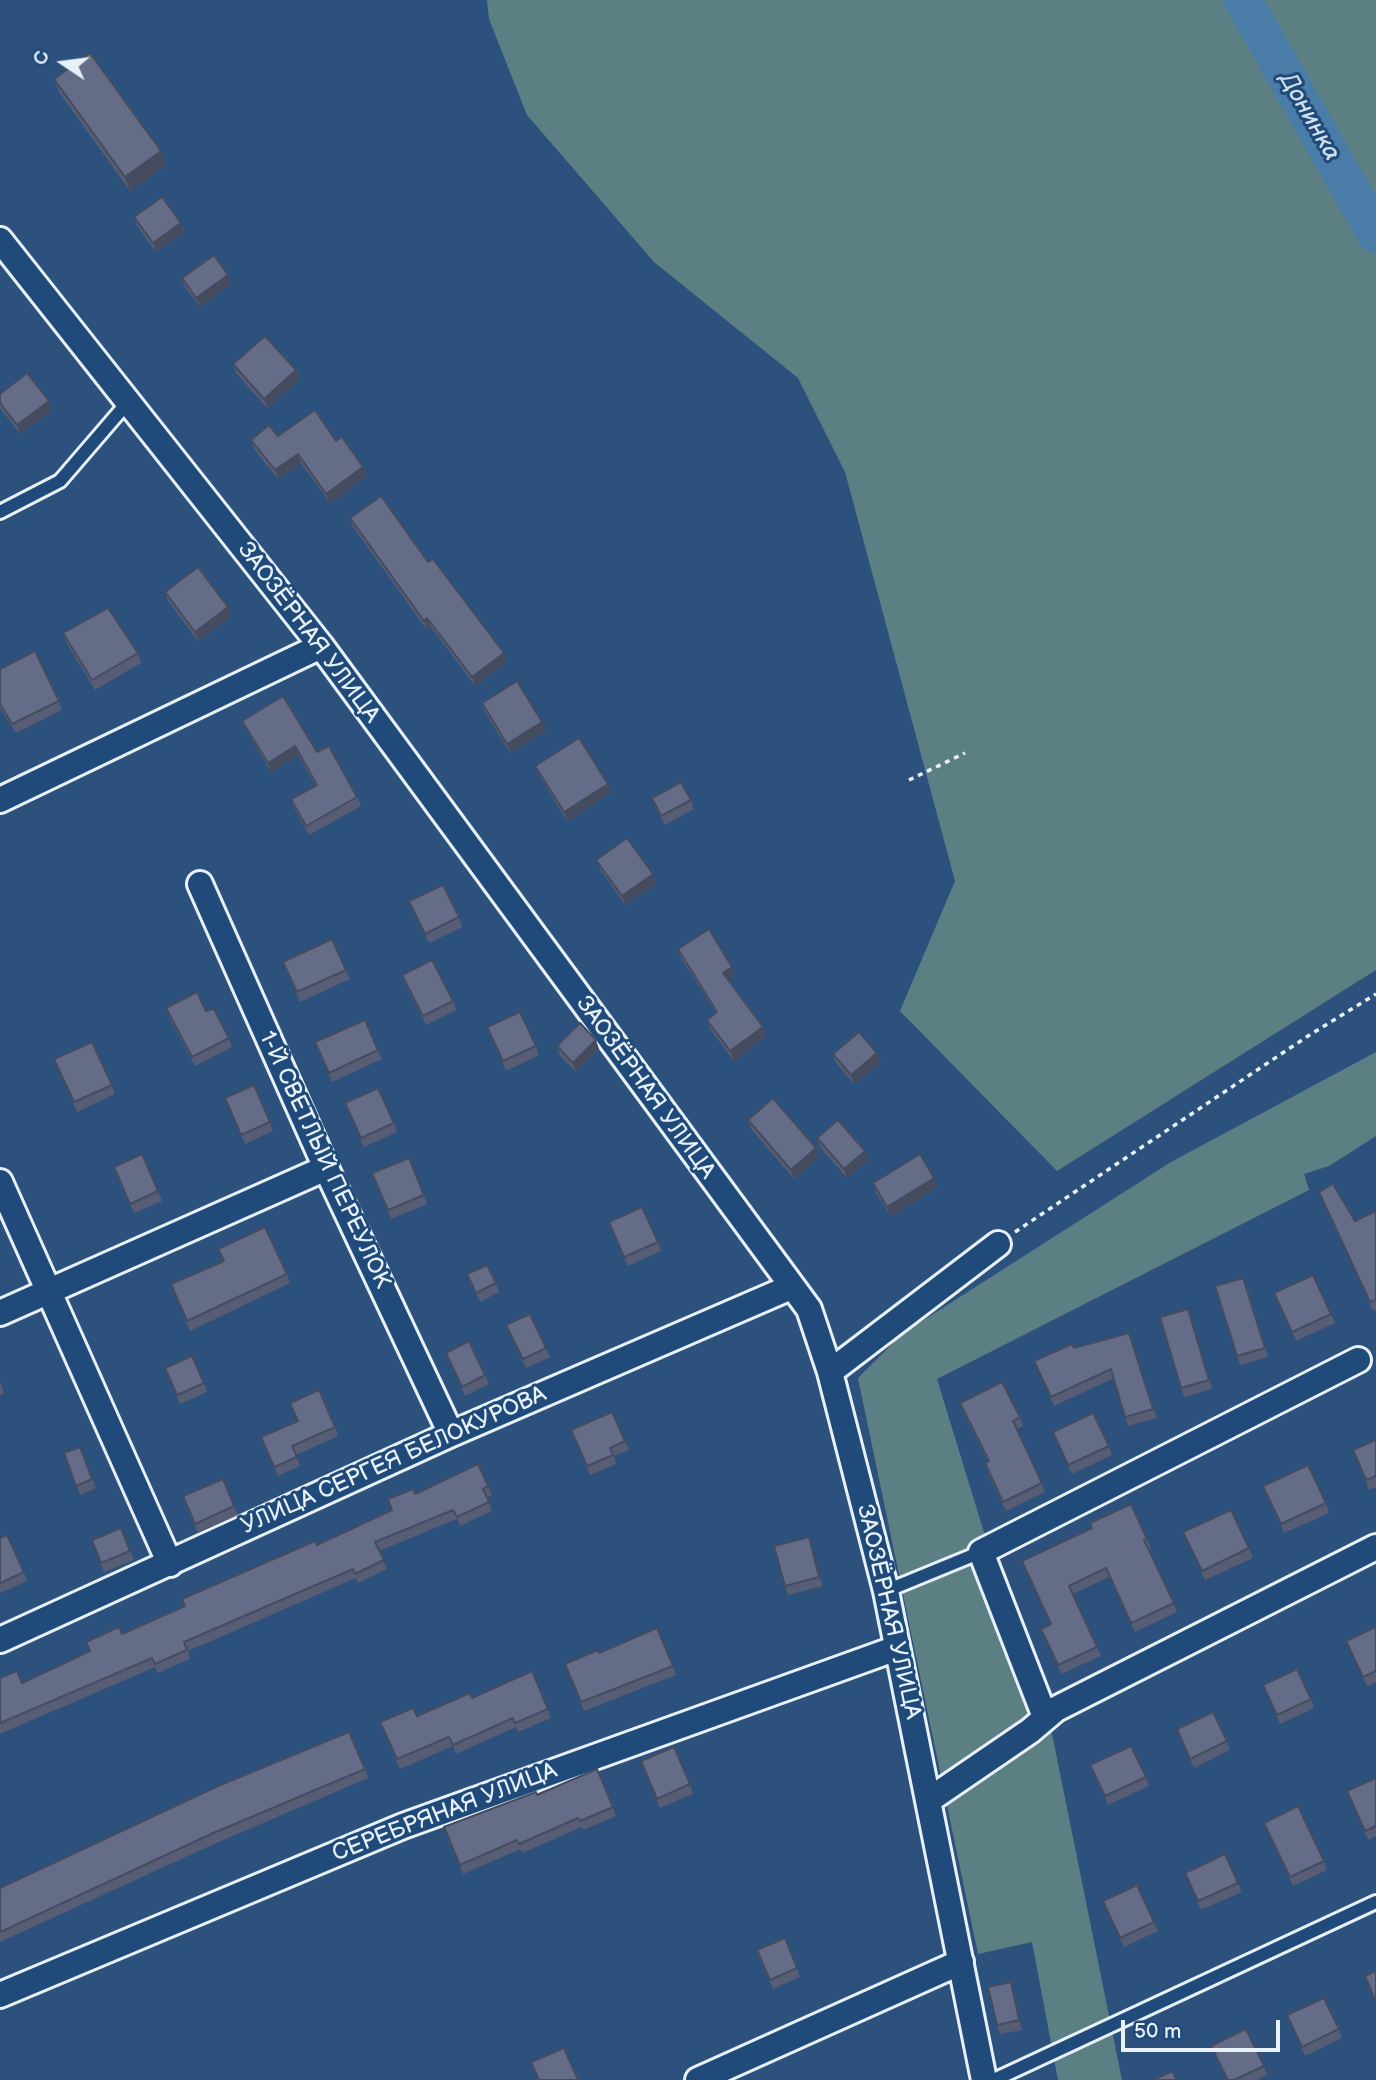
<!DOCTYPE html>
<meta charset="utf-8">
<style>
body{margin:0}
#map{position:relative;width:1376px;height:2080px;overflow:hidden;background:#2d517d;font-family:"Balsamiq Sans",sans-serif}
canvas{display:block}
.north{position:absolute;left:28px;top:28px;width:70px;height:70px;-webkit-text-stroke:5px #1f4a7a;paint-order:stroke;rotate:283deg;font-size:19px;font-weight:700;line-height:28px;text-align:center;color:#e8f1f8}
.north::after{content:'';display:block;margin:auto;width:24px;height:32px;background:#e8f1f8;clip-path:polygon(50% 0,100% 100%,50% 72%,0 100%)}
.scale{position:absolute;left:1121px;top:2020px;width:159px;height:32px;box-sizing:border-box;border:4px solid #e8f1f8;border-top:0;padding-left:9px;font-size:21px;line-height:24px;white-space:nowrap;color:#e8f1f8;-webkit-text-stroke:5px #1f4a7a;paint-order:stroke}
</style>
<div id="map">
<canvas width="1376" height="2080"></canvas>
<div class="north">С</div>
<div class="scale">50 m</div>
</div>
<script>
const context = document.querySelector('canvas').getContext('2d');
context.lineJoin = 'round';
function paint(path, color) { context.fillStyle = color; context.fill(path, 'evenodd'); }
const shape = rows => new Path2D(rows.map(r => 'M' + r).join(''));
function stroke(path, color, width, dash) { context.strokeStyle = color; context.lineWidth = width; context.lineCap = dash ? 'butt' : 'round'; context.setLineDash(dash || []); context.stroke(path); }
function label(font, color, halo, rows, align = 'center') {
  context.font = font + ' "Balsamiq Sans",sans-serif'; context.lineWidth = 6; context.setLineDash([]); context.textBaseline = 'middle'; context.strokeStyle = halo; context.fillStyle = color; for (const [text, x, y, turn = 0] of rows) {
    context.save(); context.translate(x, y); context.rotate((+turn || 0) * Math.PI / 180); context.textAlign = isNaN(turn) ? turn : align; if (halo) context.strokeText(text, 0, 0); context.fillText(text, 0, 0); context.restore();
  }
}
const green = shape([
 [487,0,1376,0,1376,970,1057,1171,900,1011,955,881,845,472,798,378,654,262,527,115,489,19],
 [1376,1052,1376,1136,1329,1166,1304,1174,1309,1190,937,1379,982,1526,1047,1709,1122,2080,1058,2080,1032,1942,978,1954,858,1378,902,1334,1171,1162]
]);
const river = shape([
 [1243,0,1376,234]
]);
const path = shape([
 [909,780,965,753],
 [1015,1232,1308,1036,1376,994]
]);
const lane = shape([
 [0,512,60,481,128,402],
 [886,1591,981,1552],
 [994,2080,1376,1902]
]);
const street = shape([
 [0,240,321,646,809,1309,830,1372,886,1591,984,2080],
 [0,800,321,646],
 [200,884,326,1168,451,1434],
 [0,1182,170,1564],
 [0,1313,326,1168],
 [830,1372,998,1244],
 [0,1640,451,1434,791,1287],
 [1045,1717,981,1552,1358,1360],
 [929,1800,1030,1731,1056,1709,1376,1547],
 [0,1995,403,1826,897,1648],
 [698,2080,961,1962]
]);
const wall = shape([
 [54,79,166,165,130,191,59,92],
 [134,217,181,223,184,232,156,252,137,226],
 [228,275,231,284,200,307,185,287,182,278],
 [233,364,296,370,299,379,267,408,236,373],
 [0,394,52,410,20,434,0,408],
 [278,436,336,441,367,476,330,503,301,463,278,479,254,449,251,440],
 [350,518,428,562,507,662,475,686,431,627,427,630,353,527],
 [165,592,228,607,231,616,198,641,168,601],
 [63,633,138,653,141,663,95,690,66,642],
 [0,669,59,701,62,710,16,733,0,708],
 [482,703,542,722,546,731,510,753,485,712],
 [242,721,317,752,357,797,361,806,309,835,294,808,291,799,315,785,298,755,271,772,246,730],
 [535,766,611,793,567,821,539,775],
 [652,798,691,800,694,809,665,825,655,807],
 [596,860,653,874,656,884,625,905,600,869],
 [409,901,459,917,462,927,429,943],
 [678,949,732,967,735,976,728,981,763,1027,766,1036,734,1061,710,1029,707,1020,716,1013,681,958],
 [283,962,346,970,350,979,300,1002],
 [402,975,453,1001,456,1010,426,1025,405,984],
 [166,1008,206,1011,229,1038,232,1047,195,1066,169,1017],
 [487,1027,536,1046,539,1055,506,1071],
 [315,1042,378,1050,382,1059,332,1082],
 [557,1046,599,1049,576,1072,560,1056],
 [877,1053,881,1062,854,1084,836,1063,833,1054],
 [54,1059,112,1085,115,1094,77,1112],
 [225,1098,270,1122,273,1131,245,1144],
 [345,1103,394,1123,397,1132,364,1147],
 [748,1120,819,1157,794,1179,751,1129],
 [817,1138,865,1151,868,1160,847,1178,820,1147],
 [114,1167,158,1191,162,1201,134,1213],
 [375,1182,424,1195,427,1204,391,1219],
 [873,1183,938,1187,891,1216,876,1193],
 [1319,1192,1355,1221,1376,1211,1376,1310,1373,1311],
 [609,1222,658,1242,661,1251,628,1266],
 [218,1249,287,1274,290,1283,190,1331,171,1284,223,1261],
 [467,1274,496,1283,499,1292,480,1302],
 [1247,1287,1268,1357,1240,1365,1237,1356],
 [1274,1293,1331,1314,1335,1323,1296,1341],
 [1188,1309,1212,1389,1184,1397,1181,1388],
 [506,1325,546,1348,550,1357,526,1368],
 [1129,1333,1157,1418,1128,1426,1114,1378,1054,1406,1034,1361,1074,1348],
 [446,1353,485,1375,489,1384,465,1396],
 [165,1368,204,1383,207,1392,180,1404],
 [0,1382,4,1393,0,1395],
 [290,1403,335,1427,338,1436,296,1455,300,1466,278,1476,261,1437,298,1421],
 [960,1403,1020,1417,1023,1426,1017,1429,1045,1492,1006,1511,988,1473,985,1463,988,1462,963,1412],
 [571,1430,625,1441,629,1450,614,1456,616,1464,590,1475],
 [1053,1432,1109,1446,1112,1455,1072,1474],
 [1376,1440,1376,1487,1369,1490,1353,1450],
 [80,1447,96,1488,80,1495,64,1453],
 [488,1486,492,1495,487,1497,492,1511,460,1526,457,1519,379,1551,387,1569,358,1583,356,1578,188,1651,190,1659,158,1673,155,1667,0,1734,0,1678,22,1683,89,1651,86,1642,122,1634,185,1606,392,1510,415,1494],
 [1263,1486,1326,1503,1329,1513,1284,1533],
 [183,1496,234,1506,238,1515,198,1533],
 [121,1528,134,1560,104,1572,92,1540],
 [1183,1532,1249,1548,1253,1558,1205,1580],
 [809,1537,823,1586,788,1595,785,1586],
 [0,1538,24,1572,27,1581,0,1593],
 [1147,1539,1151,1548,1149,1549,1177,1612,1135,1632,1109,1577,1073,1594,1101,1656,1061,1674,1041,1629,1050,1624,1022,1561],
 [1376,1627,1376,1682,1367,1686,1346,1641],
 [599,1653,673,1666,676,1675,584,1711,565,1664],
 [1263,1685,1311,1699,1314,1708,1280,1724],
 [472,1698,548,1709,551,1718,518,1732,516,1727,456,1754,453,1746,400,1769,380,1722,417,1716],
 [1177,1729,1227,1741,1230,1750,1194,1768],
 [641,1761,690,1784,693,1794,660,1808],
 [1090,1765,1146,1777,1149,1786,1108,1805],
 [365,1769,368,1778,214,1844,0,1942,0,1888],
 [1376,1778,1376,1836,1368,1840,1347,1791],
 [537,1795,613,1807,616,1816,583,1830,582,1827,522,1853,521,1849,463,1874,444,1827],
 [1264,1823,1324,1861,1327,1870,1293,1886],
 [1185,1873,1238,1883,1242,1892,1201,1910],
 [1103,1901,1154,1922,1158,1931,1124,1947],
 [785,1938,800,1977,773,1989,757,1950],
 [1014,1991,1022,2030,1000,2034,997,2025],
 [1287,2015,1339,2029,1342,2038,1305,2056],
 [1211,2046,1264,2066,1267,2075,1257,2080,1227,2080]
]);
const shadedWall = shape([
 [161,151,166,165,130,191,125,177],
 [181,223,184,232,156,252,153,243],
 [228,275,231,284,200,307,196,298],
 [296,370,299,379,267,408,264,399],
 [49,401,52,410,20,434,17,425],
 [298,454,301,463,278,479,275,470],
 [363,467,367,476,330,503,326,494],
 [228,607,231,616,198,641,195,632],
 [427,618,431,627,427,630,424,621],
 [504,653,507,662,475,686,472,677],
 [542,722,546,731,510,753,507,744],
 [295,746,298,755,271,772,268,763],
 [608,784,611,793,567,821,564,812],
 [653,874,656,884,625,905,622,896],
 [732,967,735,976,726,982,723,973],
 [763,1027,766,1036,734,1061,730,1051],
 [596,1040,599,1049,576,1072,573,1063],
 [877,1053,881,1062,854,1084,851,1075],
 [816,1148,819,1157,794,1179,791,1170],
 [865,1151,868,1160,847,1178,844,1169],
 [934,1178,938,1187,891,1216,887,1207],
 [809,1537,812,1547,823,1586,819,1577],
 [1011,1982,1014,1991,1022,2030,1019,2020]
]);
const building = shape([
 [90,53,161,151,125,177,54,79,90,53],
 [162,197,181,223,153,243,134,217,162,197],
 [214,255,228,275,196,298,182,278,214,255],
 [265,336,296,370,264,399,233,364,265,336],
 [27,373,49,401,17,425,0,403,0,394,27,373],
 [315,410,336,441,342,437,363,467,326,494,298,454,275,470,251,440,269,425,278,436,315,410],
 [381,496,428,562,433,559,504,653,472,677,427,618,424,621,350,518,381,496],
 [198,567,228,607,195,632,165,592,198,567],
 [108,608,138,653,92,680,63,633,108,608],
 [35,651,59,701,12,724,0,704,0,669,35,651],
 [517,681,542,722,507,744,482,703,517,681],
 [283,696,317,752,329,746,357,797,306,826,291,799,317,785,295,746,268,763,242,721,283,696],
 [579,738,608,784,564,812,535,766,579,738],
 [681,782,691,800,661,816,652,798,681,782],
 [627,838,653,874,622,896,596,860,627,838],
 [443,885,459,917,425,934,409,901,443,885],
 [709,929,732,967,723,973,763,1027,730,1051,707,1020,717,1012,678,949,709,929],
 [332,939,346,970,297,992,283,962,332,939],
 [432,960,453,1001,423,1016,402,975,432,960],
 [197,992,206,1011,214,1009,229,1038,192,1057,166,1008,197,992],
 [520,1012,536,1046,503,1061,487,1027,520,1012],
 [365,1020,378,1050,329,1073,315,1042,365,1020],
 [580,1023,596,1040,573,1063,557,1046,580,1023],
 [859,1032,877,1053,851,1075,833,1054,859,1032],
 [92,1042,112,1085,74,1102,54,1059,92,1042],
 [254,1085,270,1122,241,1135,225,1098,254,1085],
 [378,1088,394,1123,361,1138,345,1103,378,1088],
 [773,1098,816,1148,791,1170,748,1120,773,1098],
 [838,1120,865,1151,844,1169,817,1138,838,1120],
 [142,1154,158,1191,130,1204,114,1167,142,1154],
 [920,1154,934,1178,887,1207,873,1183,920,1154],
 [409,1158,424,1195,388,1210,372,1173,409,1158],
 [1333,1184,1355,1221,1376,1211,1376,1300,1370,1302,1319,1192,1333,1184],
 [642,1207,658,1242,624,1257,609,1222,642,1207],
 [265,1227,287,1274,187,1321,171,1284,224,1261,218,1249,265,1227],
 [487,1265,496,1283,476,1293,467,1274,487,1265],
 [1313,1275,1331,1314,1292,1332,1274,1293,1313,1275],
 [1243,1278,1265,1348,1237,1356,1215,1286,1243,1278],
 [1188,1309,1209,1380,1181,1388,1160,1317,1188,1309],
 [530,1314,546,1348,523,1359,506,1325,530,1314],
 [1129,1333,1153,1409,1125,1417,1111,1369,1051,1397,1034,1361,1072,1344,1074,1348,1129,1333],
 [469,1341,485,1375,462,1387,446,1353,469,1341],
 [192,1356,204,1383,177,1395,165,1368,192,1356],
 [1002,1382,1020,1417,1013,1421,1042,1483,1003,1502,985,1463,989,1461,960,1403,1002,1382],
 [319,1390,335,1427,292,1446,297,1457,274,1467,261,1437,298,1421,290,1403,319,1390],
 [612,1412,625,1441,610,1448,613,1455,587,1466,571,1430,612,1412],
 [1093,1413,1109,1446,1068,1465,1053,1432,1093,1413],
 [1376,1440,1376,1476,1366,1480,1353,1450,1376,1440],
 [80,1447,92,1479,76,1486,64,1453,80,1447],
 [478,1464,488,1486,483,1489,489,1502,457,1517,453,1510,375,1542,384,1560,355,1574,353,1569,184,1642,187,1650,155,1664,152,1658,0,1723,0,1678,17,1671,22,1683,90,1651,86,1642,119,1627,122,1634,185,1606,182,1599,315,1541,317,1545,392,1510,388,1499,413,1489,415,1494,478,1464],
 [1308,1465,1326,1503,1281,1524,1263,1486,1308,1465],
 [223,1479,234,1506,195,1524,183,1496,223,1479],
 [1131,1504,1147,1539,1144,1540,1174,1603,1131,1623,1106,1568,1069,1586,1097,1647,1058,1665,1041,1629,1051,1624,1022,1561,1092,1528,1090,1523,1131,1504],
 [1231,1510,1249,1548,1202,1571,1183,1532,1231,1510],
 [121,1528,130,1551,101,1563,92,1540,121,1528],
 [7,1535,24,1572,0,1583,0,1538,7,1535],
 [809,1537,819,1577,785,1586,774,1546,809,1537],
 [1376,1627,1376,1671,1363,1677,1346,1641,1376,1627],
 [657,1628,673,1666,581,1702,565,1664,598,1650,599,1653,657,1628],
 [1297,1669,1311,1699,1277,1715,1263,1685,1297,1669],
 [532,1671,548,1709,515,1723,513,1718,453,1745,449,1737,397,1759,380,1722,413,1708,417,1716,470,1693,472,1698,532,1671],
 [1213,1712,1227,1741,1190,1759,1177,1729,1213,1712],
 [349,1732,365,1769,211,1834,0,1932,0,1888,218,1786,349,1732],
 [1131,1746,1146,1777,1105,1796,1090,1765,1131,1746],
 [674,1747,690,1784,657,1799,641,1761,674,1747],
 [597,1769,613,1807,580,1821,578,1818,519,1844,517,1840,460,1865,444,1827,536,1792,537,1795,597,1769],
 [1376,1778,1376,1826,1365,1831,1347,1791,1376,1778],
 [1298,1806,1324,1861,1290,1877,1264,1823,1298,1806],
 [1225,1854,1238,1883,1198,1901,1185,1873,1225,1854],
 [1137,1885,1154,1922,1120,1938,1103,1901,1137,1885],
 [785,1938,797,1968,770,1980,757,1950,785,1938],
 [1376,1971,1376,2002,1365,1976,1376,1971],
 [1011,1982,1019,2020,997,2025,988,1987,1011,1982],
 [1324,1998,1339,2029,1302,2047,1287,2015,1324,1998],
 [1246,2029,1264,2066,1234,2080,1228,2080,1211,2046,1246,2029],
 [564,2048,578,2080,539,2080,531,2062,564,2048],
 [1173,2071,1176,2080,1153,2080,1173,2071]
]);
const streetNames = [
 ["ЗАОЗЁРНАЯ УЛИЦА",308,633,53],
 ["ЗАОЗЁРНАЯ УЛИЦА",645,1088,54],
 ["1-Й СВЕТЛЫЙ ПЕРЕУЛОК",324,1160,65],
 ["УЛИЦА СЕРГЕЯ БЕЛОКУРОВА",394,1461,-24],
 ["ЗАОЗЁРНАЯ УЛИЦА",888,1612,77],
 ["СЕРЕБРЯНАЯ УЛИЦА",445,1813,-21]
];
const waterNames = [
 ["Донинка",1309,117,60]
];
paint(green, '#5c7f84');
stroke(river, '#497ca6', 38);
stroke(lane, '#e8f1f8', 18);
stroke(street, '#e8f1f8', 30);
stroke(path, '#e8f1f8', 3.5, [5, 5]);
stroke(lane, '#1f4a7a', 12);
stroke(street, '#1f4a7a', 24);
paint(wall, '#565d75');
paint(shadedWall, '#464c5f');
paint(building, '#646c88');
stroke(building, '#464c5f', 2);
label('23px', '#e8f1f8', '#1f4a7a', streetNames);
label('italic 24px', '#d0dfec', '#1f4a7a', waterNames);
</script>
